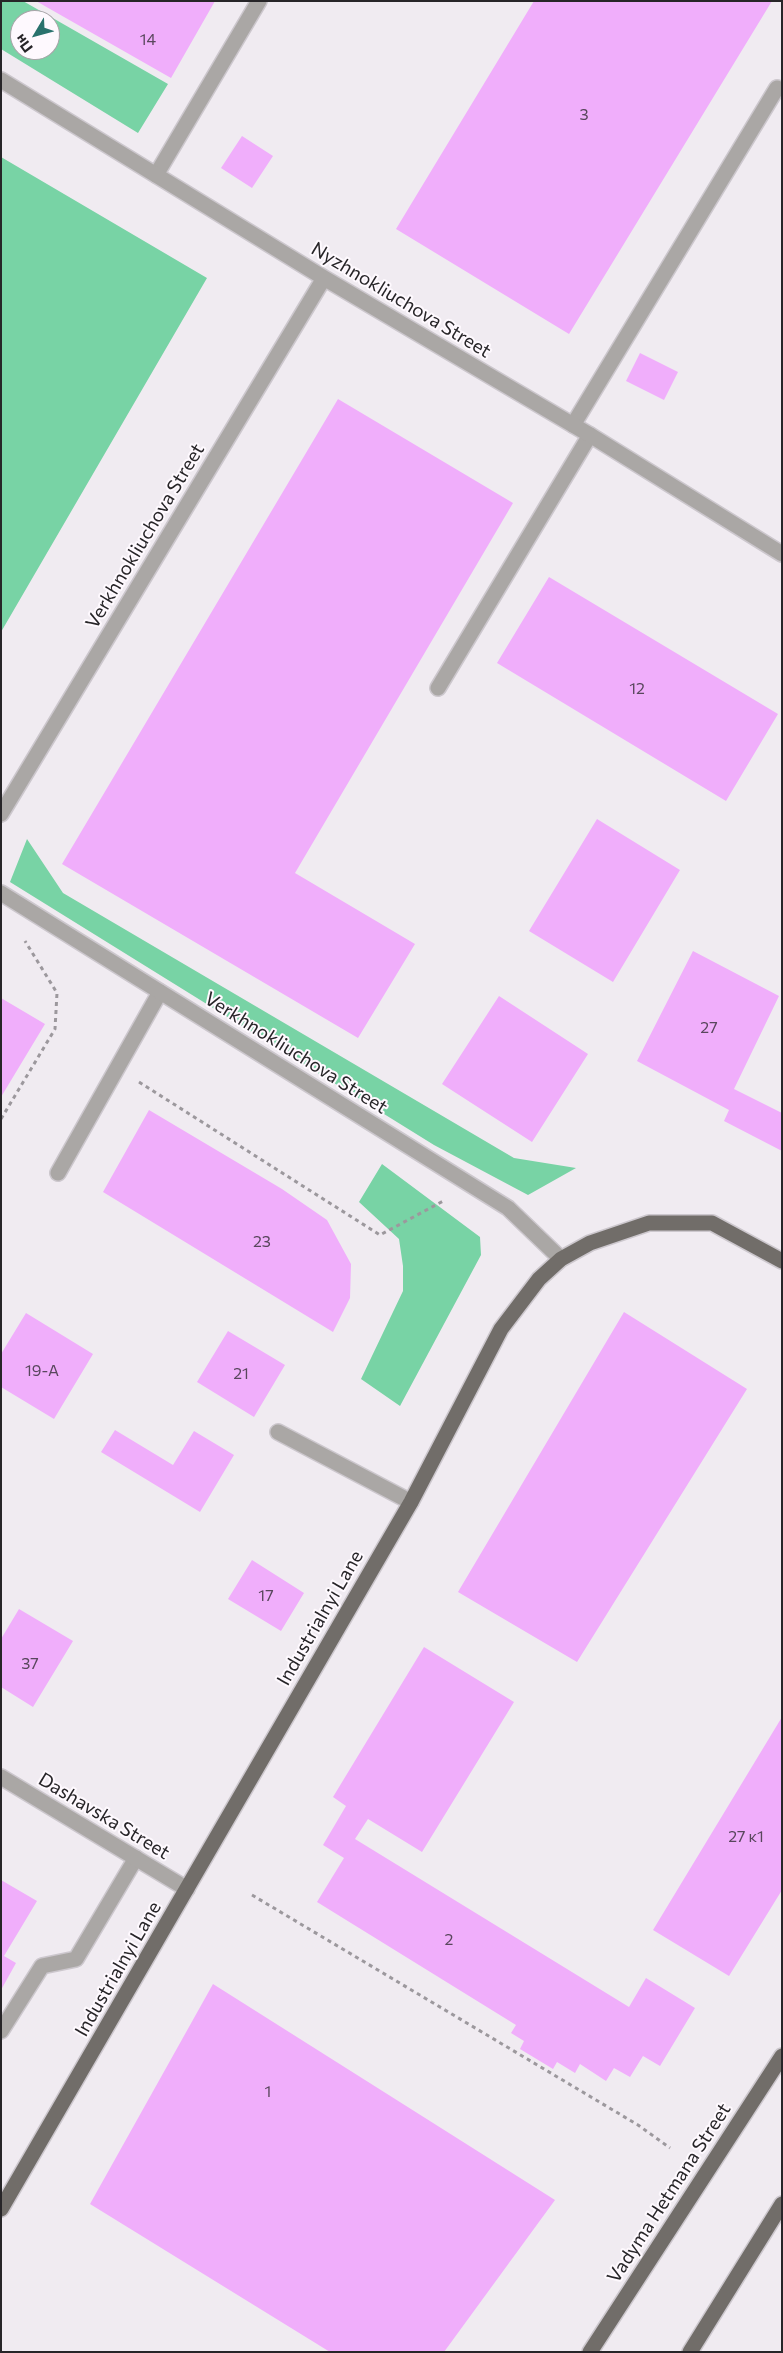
<!DOCTYPE html>
<meta charset="utf-8">
<style>
body{margin:0}
#map{position:relative;width:783px;height:2353px;overflow:hidden;background:#f0ebf1;font-family:Commissioner,sans-serif}
canvas{display:block}
.frame{position:absolute;inset:0;border:2px solid #272528;pointer-events:none}
.north{position:absolute;left:10px;top:10px;width:50px;height:50px;box-sizing:border-box;background:#fef9fe;border:1px solid #a8a4a8;border-radius:50%;rotate:233deg;font-size:14px;font-weight:700;line-height:20px;text-align:center;color:#272528}
.north::after{content:'';display:block;margin:auto;width:18px;height:22px;background:#29726d;clip-path:polygon(50% 0,100% 100%,50% 72%,0 100%)}
</style>
<div id="map">
<canvas width="783" height="2353"></canvas>
<div class="frame"></div>
<div class="north">Пн</div>
</div>
<script>
const context = document.querySelector('canvas').getContext('2d');
context.lineJoin = 'round';
function paint(path, color) { context.fillStyle = color; context.fill(path, 'evenodd'); }
const shape = rows => new Path2D(rows.map(r => 'M' + r).join(''));
function stroke(path, color, width, dash) { context.strokeStyle = color; context.lineWidth = width; context.lineCap = dash ? 'butt' : 'round'; context.setLineDash(dash || []); context.stroke(path); }
function label(font, color, halo, rows, align = 'center') {
  context.font = font + ' Commissioner,sans-serif'; context.lineWidth = 4; context.setLineDash([]); context.textBaseline = 'middle'; context.strokeStyle = halo; context.fillStyle = color; for (const [text, x, y, turn = 0] of rows) {
    context.save(); context.translate(x, y); context.rotate((+turn || 0) * Math.PI / 180); context.textAlign = isNaN(turn) ? turn : align; if (halo) context.strokeText(text, 0, 0); context.fillText(text, 0, 0); context.restore();
  }
}
const green = shape([
 [1,1,23,1,168,84,138,133,1,49],
 [20,20,50,20,50,50,20,50],
 [1,157,207,278,1,632],
 [27,839,63,893,514,1158,576,1168,528,1195,434,1145,10,882],
 [382,1164,480,1237,481,1255,400,1406,361,1379,403,1291,403,1266,399,1239,359,1202]
]);
const building = shape([
 [36,1,215,1,171,78],
 [534,1,772,1,569,334,396,229],
 [242,136,273,156,252,188,221,168],
 [640,353,678,372,664,400,626,381],
 [338,399,513,503,295,873,415,944,358,1038,62,864],
 [549,577,778,714,726,801,497,663],
 [597,819,680,870,613,982,529,931],
 [693,951,779,996,734,1089,782,1113,782,1151,724,1121,729,1110,637,1061],
 [499,996,588,1054,532,1142,442,1084],
 [1,998,45,1024,1,1097],
 [149,1110,282,1189,327,1220,351,1264,350,1298,333,1332,103,1192],
 [624,1312,747,1389,577,1662,458,1592],
 [26,1313,93,1354,54,1419,1,1387,1,1354],
 [228,1331,285,1365,254,1417,197,1382],
 [115,1430,173,1465,194,1431,234,1455,200,1512,101,1452],
 [252,1560,304,1593,281,1631,228,1599],
 [19,1609,73,1641,33,1707,1,1687,1,1639],
 [424,1647,514,1702,422,1852,368,1819,355,1839,629,2007,646,1978,695,2008,660,2066,643,2056,630,2077,614,2068,606,2081,580,2064,575,2073,557,2062,553,2069,520,2049,524,2041,511,2033,516,2025,317,1902,344,1858,323,1845,346,1806,333,1797],
 [782,1717,782,1890,729,1976,653,1930],
 [1,1880,37,1901,4,1956,16,1963,1,1990],
 [213,1984,555,2200,444,2352,330,2352,90,2204]
]);
const path = shape([
 [139,1082,380,1235,445,1200],
 [1,1119,55,1029,57,993,25,941],
 [252,1895,638,2125,670,2148]
]);
const service = shape([
 [156,175,259,1],
 [573,425,777,88],
 [438,688,590,435],
 [58,1173,160,992],
 [278,1432,411,1502],
 [1,2031,42,1966,76,1959,136,1858]
]);
const minor = shape([
 [1,80,324,278,590,435,782,554],
 [1,814,324,278],
 [1,893,508,1208,561,1259],
 [1,1777,187,1889]
]);
const primary = shape([
 [1,2209,411,1502,501,1329,539,1279,561,1259,590,1243,649,1223,712,1223,782,1261],
 [590,2352,782,2056],
 [690,2352,782,2204]
]);
const numberNames = [
 ["14",148,40],
 ["3",584,115],
 ["12",637,689],
 ["27",709,1028],
 ["23",262,1242],
 ["19-А",42,1371],
 ["21",241,1374],
 ["17",266,1596],
 ["37",30,1664],
 ["27 к1",746,1837],
 ["2",449,1940],
 ["1",268,2092]
];
const streetNames = [
 ["Nyzhnokliuchova Street",401,300,31],
 ["Verkhnokliuchova Street",145,536,-59],
 ["Verkhnokliuchova Street",296,1053,32],
 ["Industrialnyi Lane",320,1618,-60],
 ["Dashavska Street",104,1816,31],
 ["Industrialnyi Lane",118,1969,-60],
 ["Vadyma Hetmana Street",669,2193,-57]
];
paint(green, '#78d3a5');
paint(building, '#f0aefb');
stroke(service, '#ccc7cd', 18);
stroke(minor, '#ccc7cd', 18);
stroke(primary, '#ccc7cd', 18);
stroke(path, '#9c989d', 3, [4, 4]);
stroke(service, '#aaa7a5', 15);
stroke(minor, '#aaa7a5', 15);
stroke(primary, '#716d69', 15);
label('16px', '#59475d', null, numberNames);
label('19px', '#272528', '#fef9fe', streetNames);
</script>
